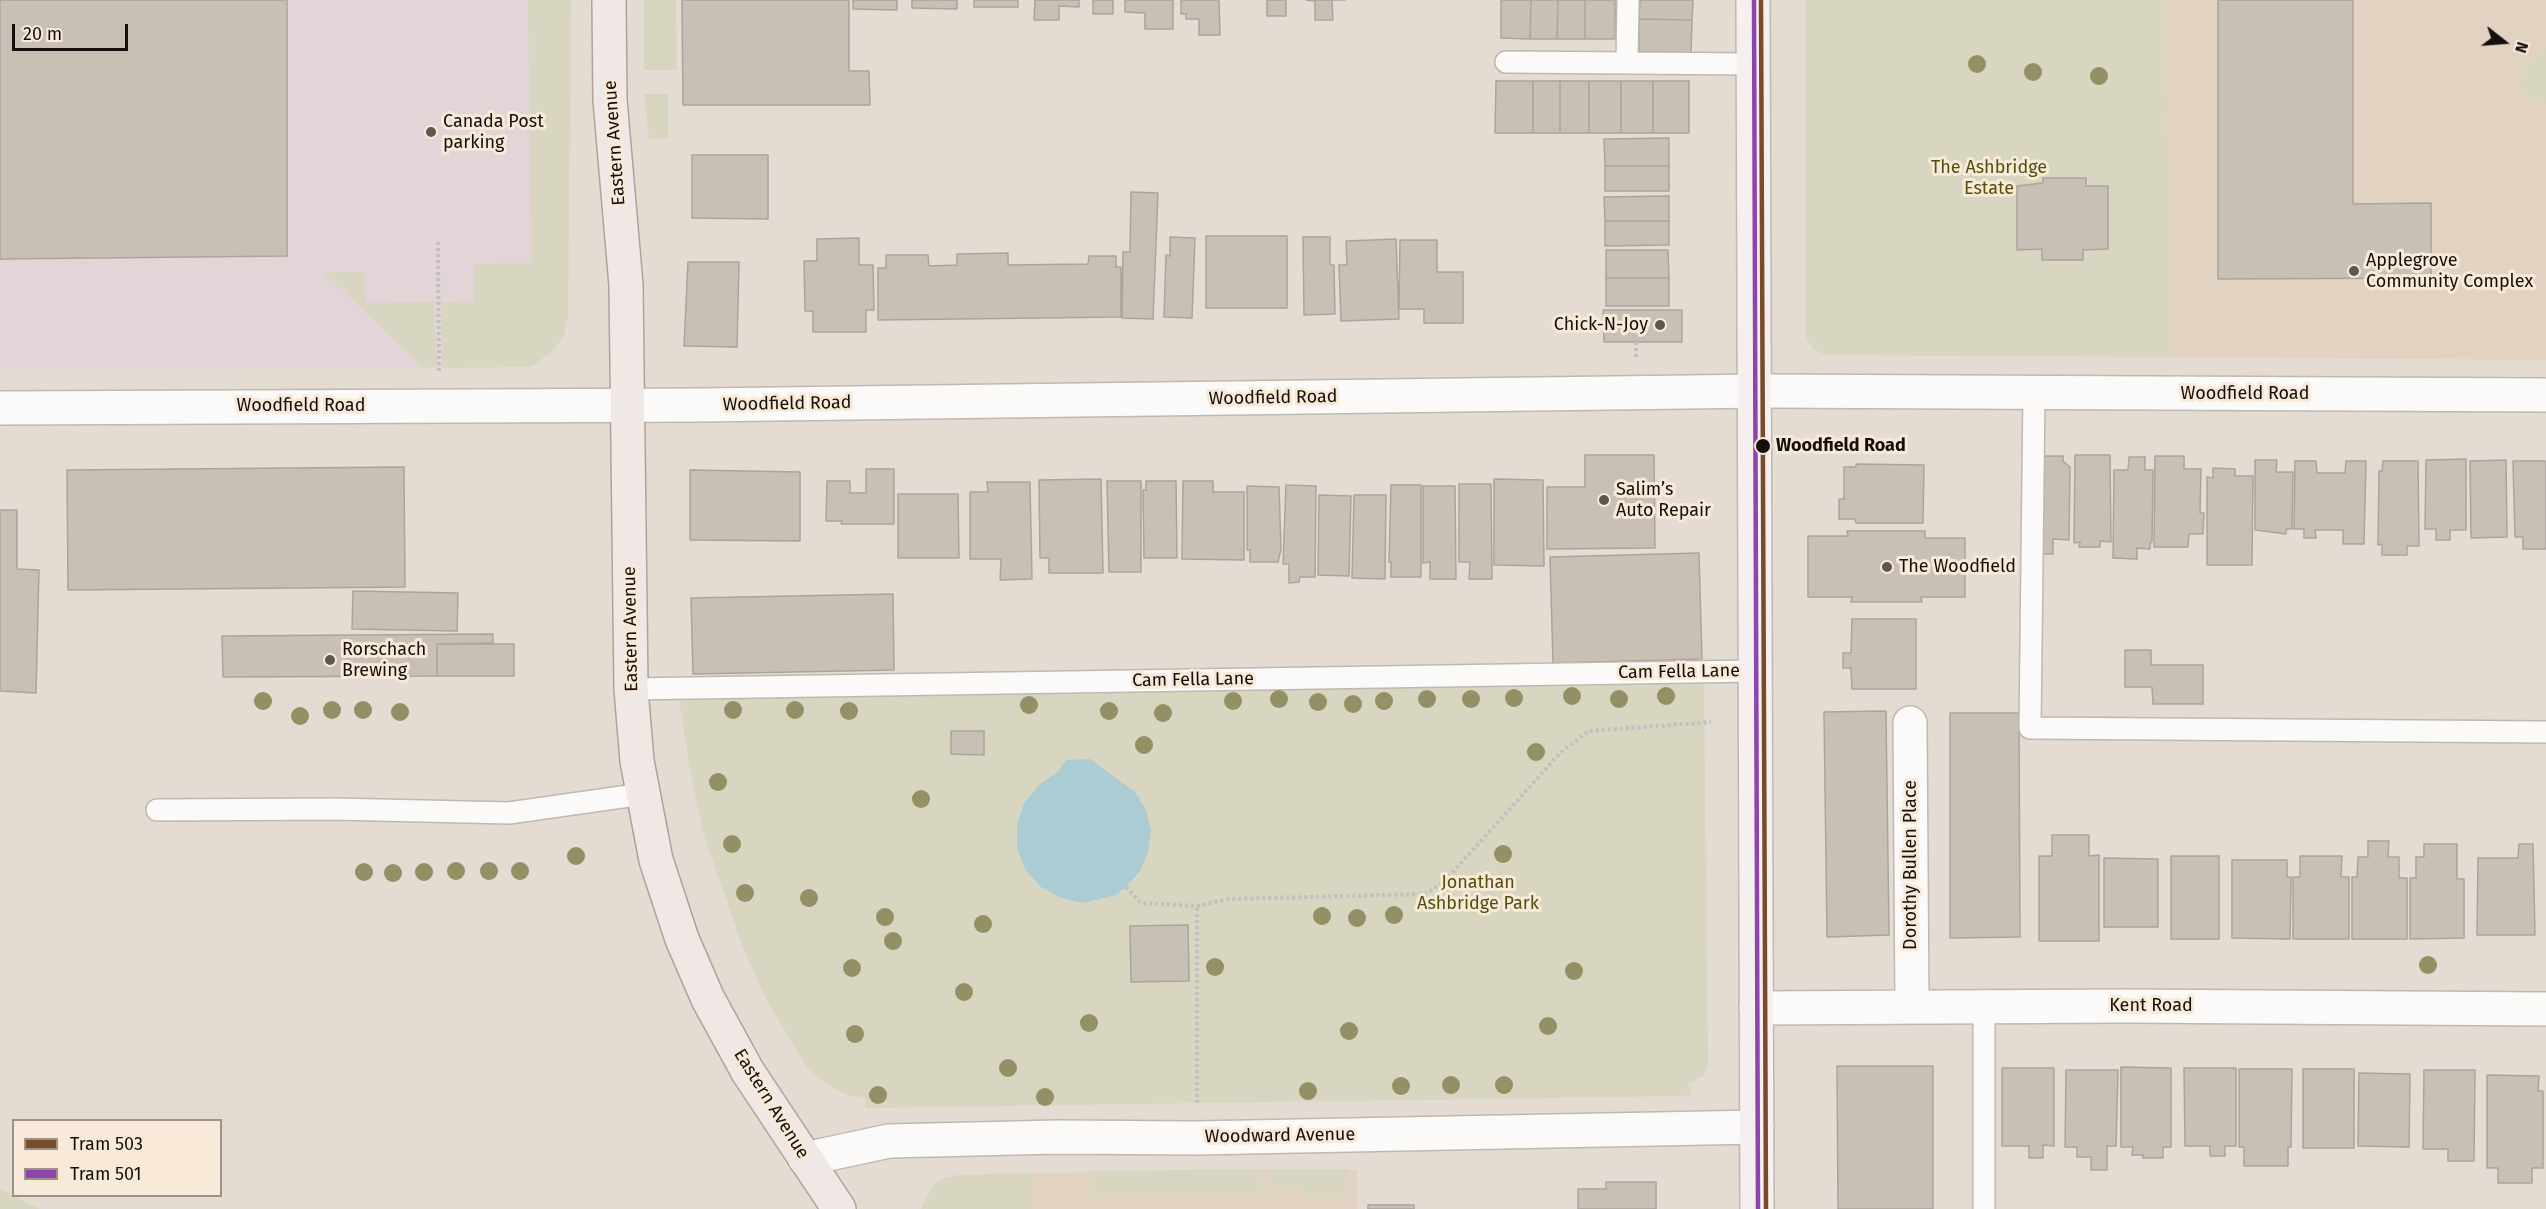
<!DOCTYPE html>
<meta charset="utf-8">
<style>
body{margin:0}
#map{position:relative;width:2546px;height:1209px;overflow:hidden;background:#e4dcd3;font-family:"Fira Sans",sans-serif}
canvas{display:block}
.legend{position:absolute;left:12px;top:1119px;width:210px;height:78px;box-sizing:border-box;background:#f8e9d9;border:2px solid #9d9286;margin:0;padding:8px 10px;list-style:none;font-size:18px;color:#140f0a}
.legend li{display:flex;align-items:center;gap:12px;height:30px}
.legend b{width:30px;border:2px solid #9d9286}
.north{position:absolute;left:2474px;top:12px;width:60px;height:60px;-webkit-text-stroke:4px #f8e9d9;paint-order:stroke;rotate:107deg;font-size:16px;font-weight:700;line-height:24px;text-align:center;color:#140f0a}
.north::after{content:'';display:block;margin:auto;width:21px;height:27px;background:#140f0a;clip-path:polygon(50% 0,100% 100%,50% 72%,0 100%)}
.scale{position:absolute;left:12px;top:24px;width:116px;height:27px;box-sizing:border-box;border:3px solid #140f0a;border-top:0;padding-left:8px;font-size:18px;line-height:21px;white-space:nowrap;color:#140f0a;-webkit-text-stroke:4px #f8e9d9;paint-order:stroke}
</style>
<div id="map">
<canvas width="2546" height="1209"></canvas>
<ul class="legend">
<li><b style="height:8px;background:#7a4b2a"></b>Tram 503</li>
<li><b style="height:8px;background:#8e44ad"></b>Tram 501</li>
</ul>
<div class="north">N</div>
<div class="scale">20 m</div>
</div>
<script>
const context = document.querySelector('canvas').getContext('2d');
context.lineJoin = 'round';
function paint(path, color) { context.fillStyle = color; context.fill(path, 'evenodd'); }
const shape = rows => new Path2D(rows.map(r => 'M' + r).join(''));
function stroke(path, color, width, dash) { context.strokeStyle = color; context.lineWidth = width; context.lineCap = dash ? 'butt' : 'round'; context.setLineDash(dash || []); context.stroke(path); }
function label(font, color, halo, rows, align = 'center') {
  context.font = font + ' "Fira Sans",sans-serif'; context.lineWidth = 6; context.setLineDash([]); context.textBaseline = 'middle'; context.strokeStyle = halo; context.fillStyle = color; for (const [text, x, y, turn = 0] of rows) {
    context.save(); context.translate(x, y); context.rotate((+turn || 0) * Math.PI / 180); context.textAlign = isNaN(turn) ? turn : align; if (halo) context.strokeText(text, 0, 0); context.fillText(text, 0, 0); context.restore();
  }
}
const built = shape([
 [2165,0,2546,0,2546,360,2172,357],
 [1261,1169,1357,1170,1358,1209,921,1209,933,1185,945,1178,958,1175]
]);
const industrial = shape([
 [0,0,571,0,568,317,559,344,531,367,0,369]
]);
const green = shape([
 [528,0,571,0,568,317,564,335,550,353,531,367,442,368,442,302,474,301,475,264,532,263],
 [644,0,676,0,677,70,644,70],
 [1806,0,2165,0,2172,357,1826,355,1813,349,1806,337],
 [2543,49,2546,49,2546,104,2533,99,2521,89,2524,70],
 [644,94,668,94,668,138,649,139],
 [324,272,364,272,365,303,434,302,436,367,423,368],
 [1704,683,1708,1067,1703,1076,1688,1084,1691,1095,1683,1096,865,1108,866,1099,847,1095,828,1085,808,1069,767,1001,743,948,703,832,689,764,679,699],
 [1261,1169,1261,1195,1090,1197,1090,1171],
 [1270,1169,1347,1169,1345,1198,1303,1198,1301,1187,1270,1187],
 [1031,1173,1032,1209,921,1209,933,1185,945,1178,958,1175],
 [0,1189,40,1209,0,1209]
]);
const water = shape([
 [1090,759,1135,792,1146,810,1151,831,1148,852,1140,871,1126,887,1116,895,1083,903,1061,898,1041,887,1025,869,1017,848,1017,825,1024,803,1039,785,1056,773,1067,760]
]);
const building = shape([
 [0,0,287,0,287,256,0,259,0,0],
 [682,0,849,0,849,71,869,71,870,105,683,105,682,0],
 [853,0,897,0,897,10,853,9,853,0],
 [912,0,957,0,957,9,912,8,912,0],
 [974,0,1018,0,1018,7,974,7,974,0],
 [1035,0,1079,0,1079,7,1059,6,1059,20,1034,20,1035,0],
 [1093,0,1113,0,1113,14,1093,14,1093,0],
 [1125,0,1173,0,1173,29,1145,29,1145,13,1125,12,1125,0],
 [1181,0,1219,0,1220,35,1199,35,1199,19,1186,19,1186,14,1181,14,1181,0],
 [1267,0,1286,0,1286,16,1267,16,1267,0],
 [1306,0,1345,0,1332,0,1333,20,1315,20,1315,1,1306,0],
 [1501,0,1531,0,1530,39,1501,38,1501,0],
 [1531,0,1558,0,1557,39,1530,39,1531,0],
 [1558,0,1585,0,1585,39,1557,39,1558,0],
 [1585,0,1615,0,1615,39,1585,39,1585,0],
 [1640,0,1693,0,1692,20,1639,19,1640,0],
 [2218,0,2353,0,2353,204,2431,203,2431,278,2218,279,2218,0],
 [1639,19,1692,20,1691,53,1639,52,1639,19],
 [1496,81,1533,81,1533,133,1495,133,1496,81],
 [1533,81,1560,81,1560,133,1533,133,1533,81],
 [1560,81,1589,81,1589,133,1560,133,1560,81],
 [1589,81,1621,81,1621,133,1589,133,1589,81],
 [1621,81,1653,81,1653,133,1621,133,1621,81],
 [1653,81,1689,81,1689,133,1653,133,1653,81],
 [1669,138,1669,166,1605,166,1604,139,1669,138],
 [692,155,768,155,768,219,692,218,692,155],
 [1605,166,1669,166,1669,191,1605,191,1605,166],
 [2043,178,2086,178,2086,186,2108,186,2108,249,2083,250,2083,260,2042,260,2042,249,2017,250,2017,186,2043,183,2043,178],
 [1131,192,1158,193,1153,319,1122,318,1123,252,1130,252,1131,192],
 [1669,196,1669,221,1605,221,1604,197,1669,196],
 [1605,221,1669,221,1669,245,1605,246,1605,221],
 [1206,236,1287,236,1287,308,1206,308,1206,236],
 [1170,237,1195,238,1192,318,1164,317,1166,255,1170,256,1170,237],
 [1303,237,1330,237,1330,265,1334,265,1335,314,1304,315,1303,237],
 [859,238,859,265,873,265,874,310,866,310,866,332,813,332,813,311,805,311,804,261,817,261,817,239,859,238],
 [1396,239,1399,319,1341,321,1339,265,1347,265,1346,241,1396,239],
 [1400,240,1437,240,1437,272,1463,272,1463,323,1424,323,1424,309,1399,309,1400,240],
 [1606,250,1668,250,1669,278,1606,278,1606,250],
 [1008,253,1008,265,1088,264,1089,256,1116,256,1116,267,1121,267,1121,317,878,320,878,268,886,268,886,255,928,255,929,266,957,265,957,254,1008,253],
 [688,262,739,262,737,347,684,346,688,262],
 [1606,278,1669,278,1669,306,1606,306,1606,278],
 [1603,310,1682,310,1682,342,1604,342,1603,310],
 [1585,455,1654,455,1655,548,1547,549,1547,487,1585,487,1585,455],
 [2075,455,2110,455,2111,542,2100,541,2100,547,2079,547,2080,542,2074,543,2075,455],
 [2036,456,2063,456,2063,461,2070,467,2069,540,2053,539,2053,554,2035,554,2036,456],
 [2155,456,2184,456,2184,469,2201,469,2200,513,2204,513,2203,534,2189,534,2188,547,2154,547,2155,456],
 [2129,457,2145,457,2145,470,2153,470,2152,542,2150,543,2150,549,2137,548,2137,559,2113,558,2114,470,2128,470,2129,457],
 [2466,459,2466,530,2450,530,2450,540,2436,540,2436,529,2425,529,2426,460,2466,459],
 [2255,460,2277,460,2276,472,2293,472,2292,529,2286,529,2286,534,2255,530,2255,460],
 [2506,460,2507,537,2471,538,2470,461,2506,460],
 [2295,461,2316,461,2317,473,2345,473,2346,461,2366,461,2364,544,2343,544,2343,530,2315,530,2316,538,2304,538,2304,529,2294,529,2295,461],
 [2383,461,2418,461,2419,546,2407,546,2407,555,2382,555,2382,544,2378,545,2379,471,2382,471,2383,461],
 [2513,461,2546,461,2546,549,2523,549,2523,537,2515,537,2513,461],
 [1856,464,1924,465,1923,523,1856,523,1855,519,1839,519,1839,499,1844,499,1844,467,1856,467,1856,464],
 [404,467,405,587,68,590,67,470,404,467],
 [2213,468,2235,469,2235,476,2253,476,2252,565,2207,565,2207,477,2213,478,2213,468],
 [866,469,894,469,894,524,841,524,842,521,826,521,827,481,850,481,850,493,866,493,866,469],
 [690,470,800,472,800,541,690,540,690,470],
 [1101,479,1103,573,1049,573,1049,558,1040,558,1039,480,1101,479],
 [1494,479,1543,480,1544,566,1494,565,1494,479],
 [1107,481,1141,481,1141,572,1109,572,1107,481],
 [1146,481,1176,481,1177,558,1144,558,1143,490,1146,490,1146,481],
 [1183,481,1213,481,1213,492,1244,492,1244,560,1182,559,1183,481],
 [987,482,1030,482,1032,579,1000,580,1001,559,970,559,970,492,988,492,987,482],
 [1459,484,1491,484,1492,579,1469,579,1470,562,1459,562,1459,484],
 [1286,485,1316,486,1315,577,1300,577,1299,582,1289,583,1289,564,1283,564,1286,485],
 [1391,485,1421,485,1421,577,1391,577,1391,562,1389,562,1391,485],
 [1247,486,1279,487,1281,549,1278,562,1250,562,1250,550,1247,550,1247,486],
 [1423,486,1455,486,1456,579,1430,579,1430,562,1423,563,1423,486],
 [898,494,958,494,959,558,898,558,898,494],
 [1319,495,1351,496,1349,576,1318,575,1319,495],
 [1354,495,1386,495,1385,579,1352,578,1354,495],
 [0,510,17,510,17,569,39,570,36,693,0,691,0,510],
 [1847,531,1925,531,1925,538,1965,538,1965,597,1921,597,1922,602,1851,602,1852,597,1808,597,1808,536,1848,536,1847,531],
 [1699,553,1702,659,1553,663,1550,557,1699,553],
 [353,591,458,593,457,631,352,629,353,591],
 [893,594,894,670,693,674,691,598,893,594],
 [1852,619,1916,619,1916,689,1852,689,1851,668,1843,668,1843,653,1851,653,1852,619],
 [493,634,493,643,437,644,437,676,223,677,222,636,493,634],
 [437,644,514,644,514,676,437,676,437,644],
 [2125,650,2151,650,2151,665,2203,665,2203,704,2153,704,2152,687,2125,687,2125,650],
 [1886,711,1889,935,1827,937,1824,712,1886,711],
 [1950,713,2019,713,2020,937,1950,938,1950,713],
 [951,731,984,731,984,755,951,754,951,731],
 [2052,835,2089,835,2089,856,2099,855,2099,941,2039,941,2039,856,2052,856,2052,835],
 [2368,841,2389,841,2388,857,2399,857,2399,878,2407,878,2407,939,2352,939,2352,877,2357,877,2358,857,2368,857,2368,841],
 [2424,844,2457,844,2457,879,2464,879,2464,938,2410,939,2410,878,2416,878,2416,857,2424,857,2424,844],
 [2519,844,2533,844,2535,935,2477,935,2478,858,2518,858,2519,844],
 [2171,856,2219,856,2219,939,2171,939,2171,856],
 [2300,856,2342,856,2341,877,2349,877,2349,939,2293,939,2293,877,2300,877,2300,856],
 [2104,858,2158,859,2158,927,2104,927,2104,858],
 [2232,860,2287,860,2287,877,2291,877,2290,939,2232,938,2232,860],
 [1188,925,1189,981,1131,982,1130,926,1188,925],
 [1837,1066,1933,1066,1933,1209,1838,1209,1837,1066],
 [2121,1067,2171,1068,2171,1147,2163,1147,2163,1158,2143,1158,2143,1155,2132,1155,2133,1147,2121,1147,2121,1067],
 [2002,1068,2054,1068,2054,1146,2043,1145,2043,1158,2029,1158,2029,1146,2002,1146,2002,1068],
 [2184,1068,2236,1068,2236,1146,2225,1146,2225,1156,2210,1156,2210,1146,2185,1146,2184,1068],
 [2239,1069,2292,1069,2291,1147,2288,1147,2288,1166,2244,1166,2244,1147,2239,1147,2239,1069],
 [2303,1069,2354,1069,2354,1148,2303,1148,2303,1069],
 [2066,1070,2118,1070,2116,1146,2107,1146,2107,1170,2091,1170,2091,1157,2077,1157,2077,1147,2065,1147,2066,1070],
 [2424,1070,2475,1070,2474,1161,2448,1161,2448,1149,2423,1149,2424,1070],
 [2359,1073,2410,1074,2409,1147,2358,1146,2359,1073],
 [2487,1075,2539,1076,2538,1091,2543,1091,2543,1168,2532,1168,2532,1183,2498,1183,2498,1168,2487,1168,2487,1075],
 [1606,1182,1656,1182,1656,1209,1578,1209,1578,1189,1606,1189,1606,1182],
 [1368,1205,1414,1205,1414,1209,1368,1209,1368,1205]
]);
const path = shape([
 [438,242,439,371],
 [1636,357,1636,342],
 [1126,887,1141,903,1197,906,1229,899,1425,894,1444,882,1561,752,1589,731,1711,722],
 [1197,1103,1197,906]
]);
const lane = shape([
 [1506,62,1753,64],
 [1627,63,1628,0],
 [2034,392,2030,728,2546,732],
 [631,689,1754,671],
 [157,810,335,809,509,813,643,794],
 [1984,1209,1984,1007]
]);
const street = shape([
 [0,408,700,405,1763,391,2546,395],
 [1910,723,1912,1007],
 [1756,1008,2126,1006,2546,1009],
 [805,1159,889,1141,1057,1137,1197,1138,1757,1127]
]);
const secondary = shape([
 [1753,0,1757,1209]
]);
const primary = shape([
 [609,0,610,100,626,285,631,689,637,761,656,860,682,939,708,999,748,1072,839,1209]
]);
const tram1 = shape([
 [1761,0,1766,1209]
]);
const tram2 = shape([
 [1754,0,1758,1209]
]);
const trees = [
 [1977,64],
 [2033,72],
 [2099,76],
 [1572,696],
 [1666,696],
 [1514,698],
 [1279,699],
 [1427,699],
 [1471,699],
 [1619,699],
 [263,701],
 [1233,701],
 [1384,701],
 [1318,702],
 [1353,704],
 [1029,705],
 [332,710],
 [363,710],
 [733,710],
 [795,710],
 [849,711],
 [1109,711],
 [400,712],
 [1163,713],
 [300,716],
 [1144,745],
 [1536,752],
 [718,782],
 [921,799],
 [732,844],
 [1503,854],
 [576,856],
 [456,871],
 [489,871],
 [520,871],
 [364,872],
 [424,872],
 [393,873],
 [745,893],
 [809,898],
 [1394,915],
 [1322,916],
 [885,917],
 [1357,918],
 [983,924],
 [893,941],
 [2428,965],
 [1215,967],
 [852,968],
 [1574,971],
 [964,992],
 [1089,1023],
 [1548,1026],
 [1349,1031],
 [855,1034],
 [1008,1068],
 [1451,1085],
 [1504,1085],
 [1401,1086],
 [1308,1091],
 [878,1095],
 [1045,1097]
];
const markers = [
 [431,132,6,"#5d5750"],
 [2354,271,6,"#5d5750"],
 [1660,325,6,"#5d5750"],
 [1763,446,8,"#140f0a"],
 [1604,500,6,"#5d5750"],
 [1887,567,6,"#5d5750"],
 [330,660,6,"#5d5750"]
];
const poiNames = [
 ["Canada Post",443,122],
 ["parking",443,143],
 ["Applegrove",2366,261],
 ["Community Complex",2366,282],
 ["Chick-N-Joy",1648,325,"right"],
 ["Salim’s",1616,490],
 ["Auto Repair",1616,511],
 ["The Woodfield",1899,567],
 ["Rorschach",342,650],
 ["Brewing",342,671]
];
const streetNames = [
 ["Eastern Avenue",615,143,-94],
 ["Woodfield Road",2245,394],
 ["Woodfield Road",1273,398,-1],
 ["Woodfield Road",787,404,-1],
 ["Woodfield Road",301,406],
 ["Eastern Avenue",631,629,-91],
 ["Cam Fella Lane",1679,672,-1],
 ["Cam Fella Lane",1193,680,-1],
 ["Dorothy Bullen Place",1911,865,-90],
 ["Kent Road",2151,1006],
 ["Eastern Avenue",771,1104,58],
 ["Woodward Avenue",1280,1136,-1]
];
const parkNames = [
 ["The Ashbridge",1989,168],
 ["Estate",1989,189],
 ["Jonathan",1478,883],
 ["Ashbridge Park",1478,904]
];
const stopNames = [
 ["Woodfield Road",1776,446]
];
paint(built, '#e1d2c2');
paint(industrial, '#e3d4d8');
paint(green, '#d8d5c1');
paint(water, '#aaccd2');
paint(building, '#c9c0b5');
stroke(building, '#aaa49e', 1.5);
stroke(lane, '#beb8b0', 24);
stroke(street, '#beb8b0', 36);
stroke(secondary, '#beb8b0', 36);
stroke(primary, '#b2a19a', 36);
stroke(path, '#c2c0bd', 4, [3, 3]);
stroke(lane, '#fbfaf8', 21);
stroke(street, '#fbfaf8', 33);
stroke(secondary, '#f5f0ef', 33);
stroke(primary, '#f0e8e5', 33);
stroke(tram1, '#7a4b2a', 4.5);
stroke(tram2, '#8e44ad', 4.5);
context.fillStyle = '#939066';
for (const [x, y] of trees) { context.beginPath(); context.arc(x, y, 9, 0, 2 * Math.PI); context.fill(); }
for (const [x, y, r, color] of markers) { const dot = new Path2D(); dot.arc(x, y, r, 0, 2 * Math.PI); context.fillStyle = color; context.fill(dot); stroke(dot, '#f8e9d9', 2); }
label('18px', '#140f0a', '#f8e9d9', poiNames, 'left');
label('18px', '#140f0a', '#f8e9d9', streetNames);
label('18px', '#50510c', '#f8e9d9', parkNames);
label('bold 18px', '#140f0a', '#f8e9d9', stopNames, 'left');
</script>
